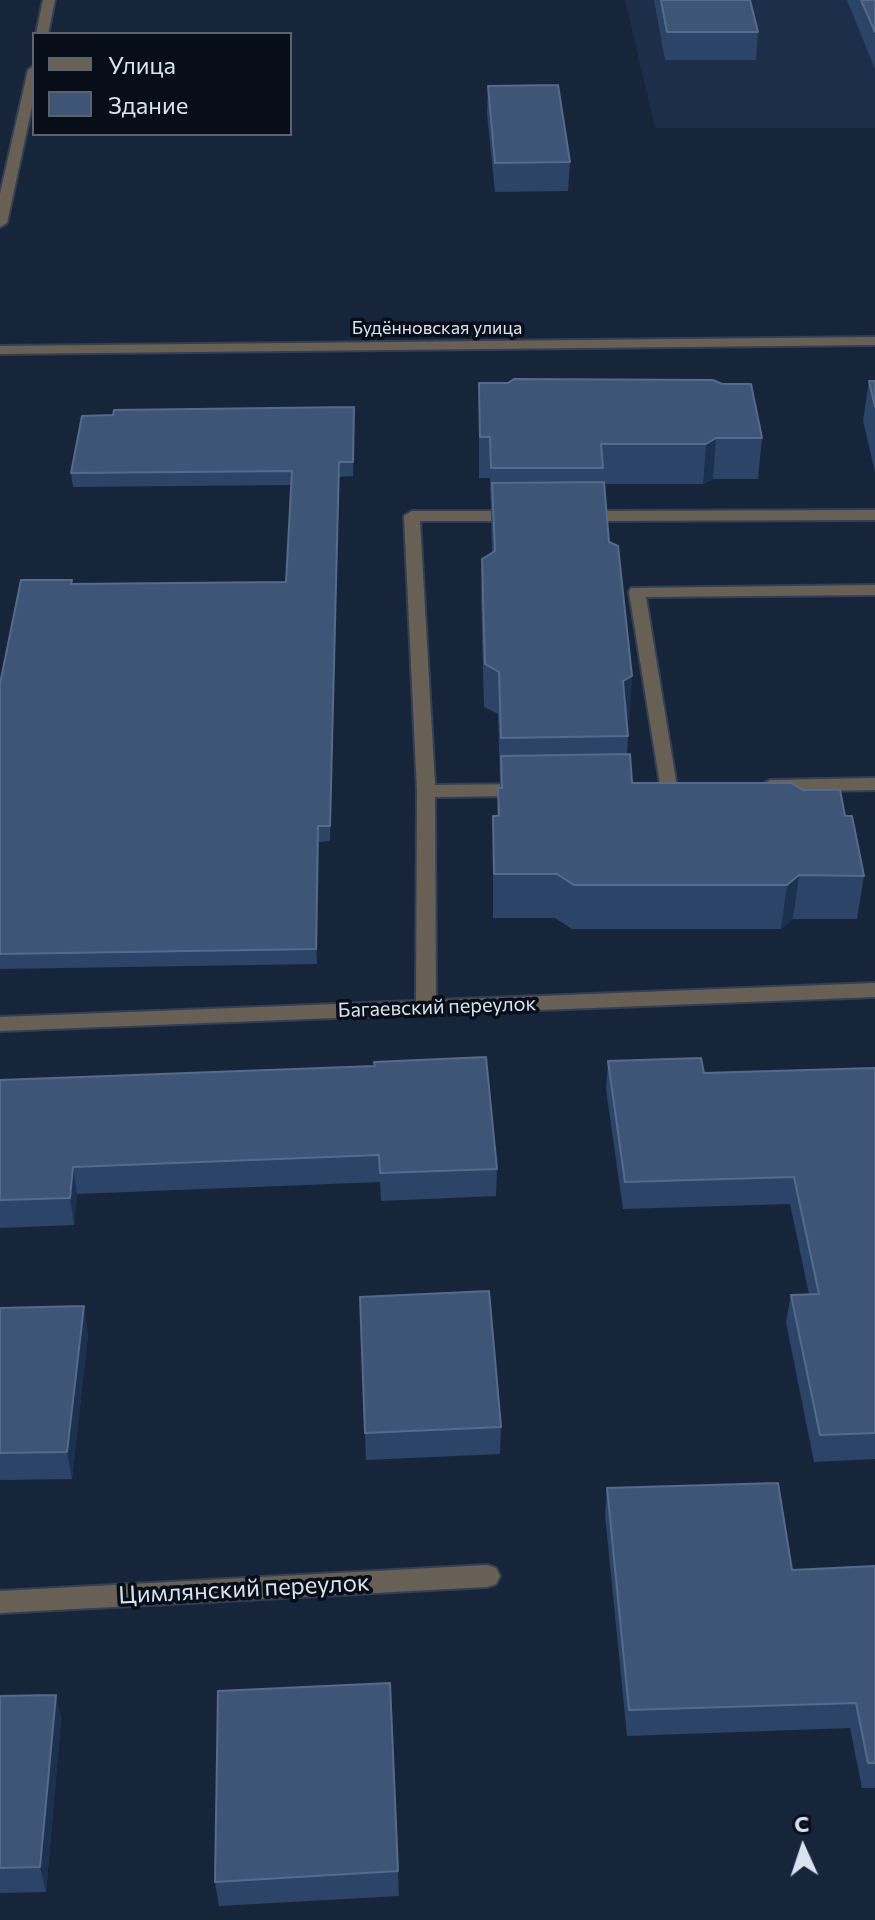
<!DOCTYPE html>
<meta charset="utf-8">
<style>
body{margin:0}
#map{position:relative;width:875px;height:1920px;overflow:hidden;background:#17253b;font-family:Commissioner,sans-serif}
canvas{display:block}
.legend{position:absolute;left:32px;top:32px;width:260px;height:104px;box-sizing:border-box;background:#080e18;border:2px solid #5b636e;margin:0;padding:10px 14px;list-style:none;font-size:24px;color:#d8e2f0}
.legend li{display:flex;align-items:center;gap:16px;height:40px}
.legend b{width:40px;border:2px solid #5b636e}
.north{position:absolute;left:763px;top:1808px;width:80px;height:80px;-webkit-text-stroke:6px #080e18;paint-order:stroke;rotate:357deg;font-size:22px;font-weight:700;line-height:32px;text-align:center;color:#d8e2f0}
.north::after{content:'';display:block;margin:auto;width:28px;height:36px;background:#d8e2f0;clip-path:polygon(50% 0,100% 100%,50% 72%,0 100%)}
</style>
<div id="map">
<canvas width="875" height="1920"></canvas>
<ul class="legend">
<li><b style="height:10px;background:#686055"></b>Улица</li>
<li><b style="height:22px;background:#3e5577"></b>Здание</li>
</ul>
<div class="north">С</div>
</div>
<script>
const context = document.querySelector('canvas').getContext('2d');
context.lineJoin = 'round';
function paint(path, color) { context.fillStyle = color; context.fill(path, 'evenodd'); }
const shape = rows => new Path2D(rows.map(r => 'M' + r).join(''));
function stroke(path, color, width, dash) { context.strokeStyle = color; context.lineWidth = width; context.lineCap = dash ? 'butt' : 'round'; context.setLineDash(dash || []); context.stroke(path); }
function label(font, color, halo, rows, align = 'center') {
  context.font = font + ' Commissioner,sans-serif'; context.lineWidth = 7; context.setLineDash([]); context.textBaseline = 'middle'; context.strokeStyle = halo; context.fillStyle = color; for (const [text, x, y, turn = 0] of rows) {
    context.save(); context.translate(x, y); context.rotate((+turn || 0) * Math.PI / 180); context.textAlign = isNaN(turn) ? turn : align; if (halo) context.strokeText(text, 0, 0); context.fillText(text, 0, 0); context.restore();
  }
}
const built = shape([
 [625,0,875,0,875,128,655,128]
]);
const service = shape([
 [875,510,875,520,579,521,571,516,579,511,875,510],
 [412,511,519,511,527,516,519,521,420,521,435,785,522,784,531,790,522,796,435,797,436,1000,875,983,875,997,0,1031,0,1017,416,1001,417,791,404,516,412,511],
 [875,585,875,595,646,597,677,787,668,793,661,791,629,592,631,588,875,585],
 [875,778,875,790,770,792,761,786,770,780,875,778]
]);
const minor = shape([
 [43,0,55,0,48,34,36,34,43,0],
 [34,66,34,97,7,223,0,227,0,194,28,70,34,66],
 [875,337,875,345,0,354,0,346,875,337],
 [487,1565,496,1568,500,1576,496,1584,487,1587,0,1613,0,1591,487,1565]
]);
const wall = shape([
 [654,0,750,0,758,32,756,60,665,60],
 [847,0,875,0,875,69],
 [488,86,570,162,568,191,495,192,487,114],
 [869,381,875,381,875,472,863,421],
 [479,383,762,438,758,479,713,479,703,484,604,484,609,542,632,676,629,719,627,720,628,736,627,754,632,783,845,816,864,876,857,919,793,919,781,929,572,929,555,918,493,918,493,816,497,816,498,788,500,788,500,781,498,714,484,707,481,600,482,559,492,552,490,478,479,478],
 [354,420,353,476,339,477,330,841,319,842,317,964,0,969,0,684,73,584,286,582,291,485,73,487,71,473],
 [608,1061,704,1073,875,1068,875,1459,814,1462,786,1322,791,1295,809,1294,790,1204,623,1209,606,1089],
 [0,1080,497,1169,496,1196,381,1201,380,1182,77,1194,74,1225,0,1228],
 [360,1297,501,1427,500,1454,366,1460],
 [0,1308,88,1334,72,1479,0,1480],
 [607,1488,792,1570,875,1566,875,1788,862,1788,850,1728,627,1736,605,1515],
 [56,1695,61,1720,46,1892,0,1893,0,1696],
 [398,1871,399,1896,219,1906,215,1882]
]);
const shadedWall = shape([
 [716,438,713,479,703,484,706,444],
 [339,462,339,477,330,841,330,826],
 [632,676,629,719,621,724,623,681],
 [318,826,319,842,317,964,316,949],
 [799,875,793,919,781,929,787,885],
 [73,1167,77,1194,74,1225,70,1198],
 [84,1306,88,1334,72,1479,67,1452],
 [56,1695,61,1720,46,1892,40,1867]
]);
const building = shape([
 [661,0,750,0,758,32,667,32,661,0],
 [861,0,875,0,875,32,861,0],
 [558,85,570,162,495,163,488,86,558,85],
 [514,379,713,380,722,384,751,384,762,438,716,438,706,444,601,444,603,468,491,468,490,437,480,437,479,383,508,383,514,379],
 [869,381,875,381,875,407,869,381],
 [354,407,353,462,339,462,330,826,318,826,316,949,0,954,0,684,21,580,72,580,71,584,286,582,292,471,71,473,82,416,113,415,114,410,354,407],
 [604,482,609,542,618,546,632,676,623,681,628,736,501,738,499,672,485,664,482,559,495,551,492,483,604,482],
 [630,754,632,783,791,783,803,790,840,790,845,816,852,816,864,876,799,875,787,885,574,885,557,874,494,874,493,816,499,816,498,788,502,788,501,756,630,754],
 [486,1057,497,1169,380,1173,379,1155,73,1167,70,1198,0,1200,0,1080,375,1066,374,1062,486,1057],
 [701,1058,704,1073,875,1068,875,1433,820,1435,791,1295,819,1294,794,1177,625,1182,608,1061,701,1058],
 [489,1291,501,1427,365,1433,360,1297,489,1291],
 [84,1306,67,1452,0,1453,0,1308,84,1306],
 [778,1483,792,1570,875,1566,875,1763,868,1763,856,1703,629,1710,607,1488,778,1483],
 [390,1683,398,1871,215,1882,218,1691,390,1683],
 [56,1695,40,1867,0,1868,0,1696,56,1695]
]);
const farStreetnames = [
 ["Будённовская улица",437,328]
];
const streetNames = [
 ["Багаевский переулок",437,1007,-2]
];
const nearStreetnames = [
 ["Цимлянский переулок",244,1589,-3]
];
paint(built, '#1c2e49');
stroke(service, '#323f54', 4);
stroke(minor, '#323f54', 4);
paint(service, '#686055');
paint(minor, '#686055');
paint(wall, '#2c4468');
paint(shadedWall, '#1c3050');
paint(building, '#3e5577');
stroke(building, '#566b8a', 2);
label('18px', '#d8e2f0', '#080e18', farStreetnames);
label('20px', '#d8e2f0', '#080e18', streetNames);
label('24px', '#d8e2f0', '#080e18', nearStreetnames);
</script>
